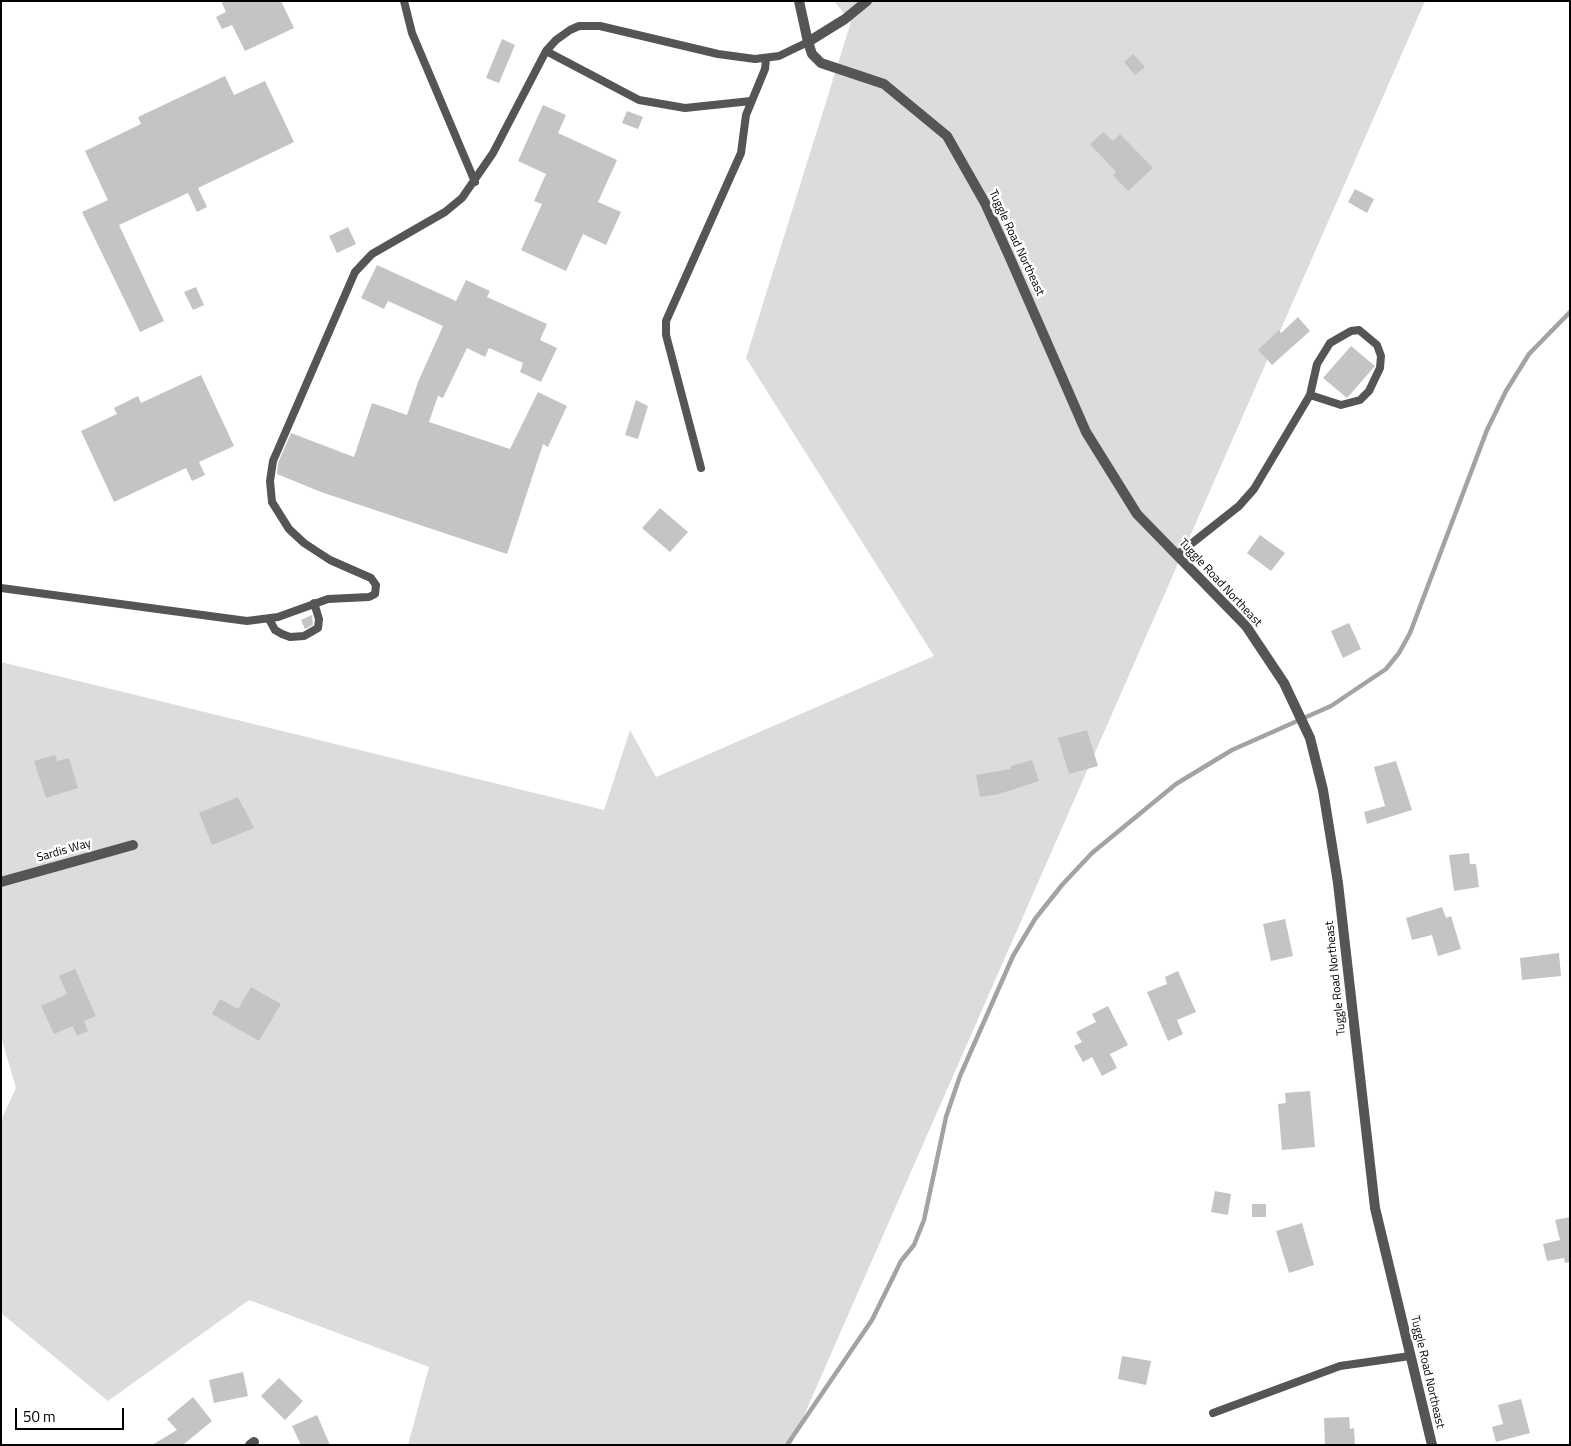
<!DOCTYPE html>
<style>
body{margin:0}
#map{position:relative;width:1571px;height:1446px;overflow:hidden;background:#fff;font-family:"Titillium Web",sans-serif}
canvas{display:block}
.frame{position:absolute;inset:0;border:2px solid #000;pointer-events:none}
.scale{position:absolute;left:15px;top:1408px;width:109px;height:22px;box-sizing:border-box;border:2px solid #000;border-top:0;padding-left:6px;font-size:15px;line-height:18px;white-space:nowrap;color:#000;-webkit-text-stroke:4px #fff;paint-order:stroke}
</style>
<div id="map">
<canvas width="1571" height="1446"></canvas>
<div class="frame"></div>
<div class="scale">50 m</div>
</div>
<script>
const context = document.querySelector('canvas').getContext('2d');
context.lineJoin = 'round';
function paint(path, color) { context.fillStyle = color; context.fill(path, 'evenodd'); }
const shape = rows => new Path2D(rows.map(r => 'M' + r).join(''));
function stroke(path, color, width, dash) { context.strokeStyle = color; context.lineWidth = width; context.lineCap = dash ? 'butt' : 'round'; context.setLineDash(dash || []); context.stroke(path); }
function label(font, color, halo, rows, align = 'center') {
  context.font = font + ' "Titillium Web",sans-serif'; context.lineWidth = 5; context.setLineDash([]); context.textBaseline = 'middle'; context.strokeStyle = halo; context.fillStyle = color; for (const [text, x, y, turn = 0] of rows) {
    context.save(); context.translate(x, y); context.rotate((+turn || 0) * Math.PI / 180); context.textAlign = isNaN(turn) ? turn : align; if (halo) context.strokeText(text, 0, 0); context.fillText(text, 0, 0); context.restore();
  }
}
const green = shape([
 [834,1,1425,1,791,1445,408,1445,429,1367,249,1300,108,1401,1,1313,1,1120,16,1088,1,1037,1,662,604,810,630,730,656,777,934,656,746,358,851,22]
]);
const stream = shape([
 [787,1445,872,1320,901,1261,914,1245,924,1220,946,1117,960,1076,1013,956,1035,919,1062,885,1092,853,1176,784,1232,750,1331,706,1386,669,1399,653,1410,633,1487,430,1506,391,1529,354,1570,312]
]);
const building = shape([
 [221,1,281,1,294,28,245,51,232,25,222,29,216,17,226,12],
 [502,39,515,45,499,83,486,78],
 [1133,54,1145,67,1135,75,1124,62],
 [225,76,234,95,265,81,294,142,198,188,207,207,197,212,188,193,119,225,164,321,140,332,82,212,108,200,85,151,141,124,138,117],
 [543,105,566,115,558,133,617,160,598,202,621,212,606,245,583,234,566,271,521,250,542,204,534,201,546,174,518,161],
 [627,111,643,117,638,129,622,123],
 [1103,132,1113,141,1120,134,1153,168,1128,191,1113,175,1116,172,1090,144],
 [1355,189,1374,199,1367,213,1348,202],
 [348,227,356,244,337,253,329,236],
 [377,265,456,301,466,280,490,291,487,297,547,324,540,340,557,348,541,382,520,372,523,363,489,348,485,357,467,348,443,398,438,396,429,422,510,449,538,392,567,406,548,447,543,444,507,554,321,492,277,474,278,463,291,433,354,457,372,403,407,415,418,382,443,326,388,301,384,309,361,298],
 [196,287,204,305,193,310,184,292],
 [1298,317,1310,331,1272,365,1258,350,1279,330,1281,333],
 [1351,346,1375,366,1347,398,1323,378],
 [201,375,234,446,199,462,205,475,192,481,186,468,114,502,81,431,117,414,114,408,138,396,141,403],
 [636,400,648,406,638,439,625,435],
 [660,508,688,532,670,552,642,528],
 [1260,535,1285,553,1271,571,1247,553],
 [312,615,313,625,305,629,301,620],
 [1349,623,1361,649,1343,658,1331,631],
 [1087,730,1098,766,1069,774,1058,738],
 [55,755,57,761,69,758,78,788,46,798,34,761],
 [1032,760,1039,781,999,794,980,797,976,775,1011,769,1011,766],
 [1396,761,1412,810,1367,824,1364,812,1385,806,1374,767],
 [238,797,254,828,212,845,199,813],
 [1469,853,1470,864,1476,864,1479,887,1454,891,1449,855],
 [1442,907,1446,918,1451,916,1461,949,1438,956,1432,935,1412,940,1406,918],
 [1285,919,1293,956,1271,961,1263,924],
 [1559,953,1561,976,1522,980,1520,958],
 [75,969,96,1016,84,1021,88,1031,77,1036,73,1026,54,1034,41,1006,67,994,59,976],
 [1178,971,1196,1012,1177,1020,1183,1034,1168,1041,1147,992,1167,984,1165,977],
 [251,987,281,1004,259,1041,212,1014,220,999,238,1009],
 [1108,1006,1128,1045,1110,1054,1117,1068,1102,1076,1092,1057,1083,1062,1074,1046,1082,1042,1076,1032,1096,1022,1092,1014],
 [1310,1091,1315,1147,1282,1150,1278,1104,1286,1103,1285,1093],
 [1215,1191,1231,1194,1228,1215,1211,1212],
 [1252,1204,1266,1204,1266,1217,1252,1217],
 [1570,1217,1570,1262,1565,1263,1564,1258,1547,1261,1543,1244,1560,1240,1555,1220],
 [1302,1223,1314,1265,1289,1273,1276,1231],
 [1122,1356,1151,1361,1146,1385,1118,1379],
 [243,1372,248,1396,214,1403,209,1380],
 [279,1378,303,1401,285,1420,261,1396],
 [193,1397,212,1421,183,1445,152,1445,177,1430,167,1419],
 [1521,1399,1530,1433,1496,1442,1492,1427,1503,1424,1498,1405],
 [317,1415,330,1445,301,1445,292,1426],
 [1349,1417,1350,1429,1354,1428,1355,1445,1325,1445,1324,1418]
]);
const service = shape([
 [404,1,412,33,475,182],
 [546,51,639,100,685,108,751,101],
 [701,468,666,335,666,321,741,153,746,115,765,69,766,59],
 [1177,555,1239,506,1254,489,1310,395,1317,364,1330,343,1351,331,1359,330,1377,345,1381,356,1380,368,1369,391,1360,400,1341,405,1310,395],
 [1,588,247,621,278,617,328,599,369,597,375,594,376,585,371,578,330,560,304,543,289,529,272,502,270,481,273,461,355,272,372,254,445,212,462,198,493,153,546,51,556,40,570,30,579,26,600,26,718,54,755,59,779,56,808,42],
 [269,619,275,630,282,634,290,637,304,636,318,628,319,619,314,603],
 [1213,1413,1340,1366,1410,1356]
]);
const minor = shape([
 [799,1,808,42,812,54,821,63,884,84,947,136,985,203,1010,258,1086,432,1137,514,1246,626,1284,683,1310,738,1323,790,1338,883,1375,1208,1432,1445],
 [808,42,845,19,867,1],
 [1,882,133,845],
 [250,1445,254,1442]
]);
const streetNames = [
 ["Tuggle Road Northeast",1016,243,65],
 ["Tuggle Road Northeast",1220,583,47],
 ["Sardis Way",64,851,-16],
 ["Tuggle Road Northeast",1336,978,-96],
 ["Tuggle Road Northeast",1427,1372,77]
];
paint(green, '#dcdcdc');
stroke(stream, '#a3a3a3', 4.5);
paint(building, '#c4c4c4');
stroke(service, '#555', 8);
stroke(minor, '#555', 10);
label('12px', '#000', '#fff', streetNames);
</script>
